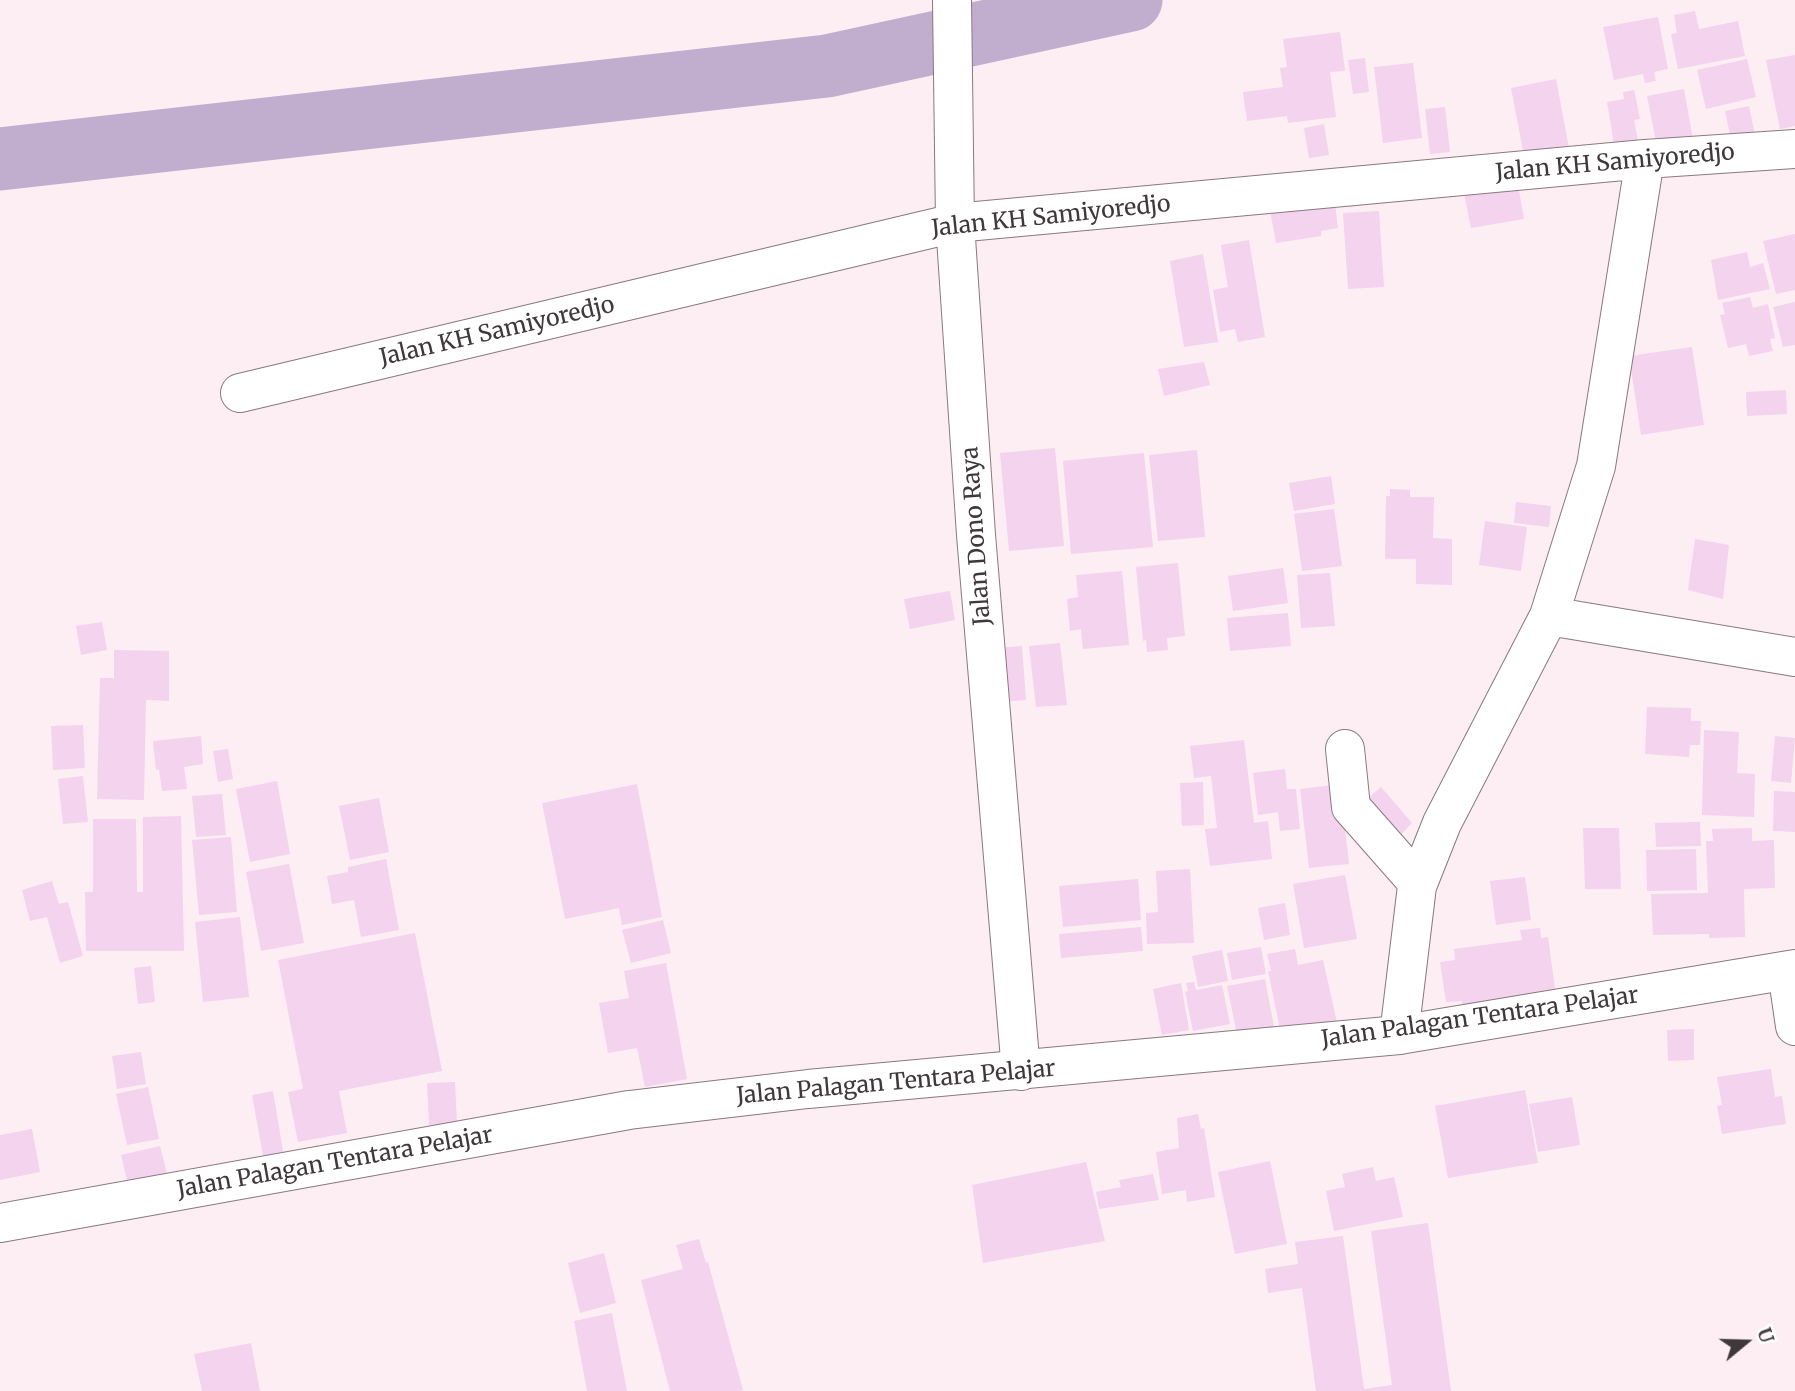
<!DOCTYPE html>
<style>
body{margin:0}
#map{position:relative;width:1795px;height:1391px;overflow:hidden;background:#fdeef4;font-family:Merriweather,serif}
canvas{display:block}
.north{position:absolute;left:1711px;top:1307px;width:70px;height:70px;-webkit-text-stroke:5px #fff;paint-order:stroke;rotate:71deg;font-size:19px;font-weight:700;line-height:28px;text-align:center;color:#40393b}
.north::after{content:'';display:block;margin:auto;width:24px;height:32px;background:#40393b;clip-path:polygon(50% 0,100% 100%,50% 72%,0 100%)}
</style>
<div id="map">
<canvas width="1795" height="1391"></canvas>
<div class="north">U</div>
</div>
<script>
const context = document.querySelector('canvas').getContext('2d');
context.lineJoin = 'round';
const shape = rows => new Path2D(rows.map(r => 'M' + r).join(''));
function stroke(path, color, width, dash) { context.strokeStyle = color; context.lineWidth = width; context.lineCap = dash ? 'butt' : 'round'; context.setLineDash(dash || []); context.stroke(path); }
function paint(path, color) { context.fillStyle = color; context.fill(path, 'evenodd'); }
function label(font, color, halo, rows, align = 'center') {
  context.font = font + ' Merriweather,serif'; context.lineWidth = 6; context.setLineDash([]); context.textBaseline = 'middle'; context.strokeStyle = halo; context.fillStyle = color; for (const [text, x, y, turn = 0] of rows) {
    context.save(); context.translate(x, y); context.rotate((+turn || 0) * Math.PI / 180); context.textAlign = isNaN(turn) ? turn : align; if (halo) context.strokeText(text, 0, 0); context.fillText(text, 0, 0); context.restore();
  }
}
const river = shape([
 [0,159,827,66,1131,0]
]);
const building = shape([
 [1695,11,1699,29,1738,21,1745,56,1678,69,1671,34,1677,33,1674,15],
 [1658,17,1668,69,1654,72,1656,81,1645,83,1643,74,1614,80,1603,27],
 [1340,32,1345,71,1330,72,1336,117,1288,123,1287,116,1247,121,1243,92,1283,87,1280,68,1287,67,1283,39],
 [1795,55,1795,126,1780,129,1766,60],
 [1365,58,1369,92,1353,94,1348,60],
 [1747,59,1756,97,1706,109,1697,70],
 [1413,63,1422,138,1383,143,1374,67],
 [1556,79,1569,148,1524,156,1511,88],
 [1684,89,1694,145,1658,152,1647,96],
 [1634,90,1640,119,1634,120,1639,146,1615,150,1607,102,1624,99,1623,92],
 [1749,106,1757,144,1733,149,1725,111],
 [1445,107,1450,152,1430,154,1425,109],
 [1324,124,1329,155,1309,158,1304,128],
 [1517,179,1524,219,1471,228,1463,188],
 [1335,203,1338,228,1321,231,1321,236,1276,243,1269,205],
 [1379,211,1384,287,1348,289,1343,213],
 [1795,234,1795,290,1776,294,1763,241],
 [1249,240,1265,337,1238,342,1235,329,1220,332,1213,290,1228,287,1221,245],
 [1747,252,1750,267,1763,263,1770,289,1718,300,1711,260],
 [1203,254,1218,342,1184,347,1170,261],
 [1750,297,1753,308,1768,304,1775,338,1770,339,1773,351,1749,356,1746,344,1728,348,1720,315,1725,314,1722,303],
 [1795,302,1795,345,1783,347,1773,307],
 [1692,347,1704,425,1641,435,1629,356],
 [1204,362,1210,385,1164,396,1158,369],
 [1786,390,1787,414,1747,416,1746,392],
 [1055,448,1064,546,1009,551,1000,453],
 [1197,450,1205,537,1158,541,1149,455],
 [1144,453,1153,547,1071,554,1063,461],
 [1331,476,1335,504,1294,511,1289,483],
 [1390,489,1410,490,1410,497,1434,497,1433,538,1452,539,1452,585,1416,584,1416,559,1385,559,1386,496,1390,496],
 [1516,502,1551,506,1549,527,1514,523],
 [1334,509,1342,566,1302,571,1294,514],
 [1485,521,1527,527,1521,571,1479,565],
 [1695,539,1729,545,1723,599,1688,590],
 [1178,563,1185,636,1167,638,1168,650,1147,652,1146,640,1143,641,1136,567],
 [1283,568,1288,603,1233,611,1228,576],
 [1122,571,1129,645,1083,649,1081,629,1070,631,1067,599,1078,597,1076,575],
 [1330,573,1335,626,1301,628,1297,575],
 [950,591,955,620,910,629,904,599],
 [1288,613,1291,646,1230,651,1227,618],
 [102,622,107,650,81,655,76,626],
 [1060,643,1067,705,1036,707,1029,646],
 [1022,646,1026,700,1002,702,998,648],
 [114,650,169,651,169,701,146,700,144,800,97,799,100,678,114,678],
 [1647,707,1691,708,1691,721,1701,721,1700,745,1690,745,1689,757,1645,754],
 [83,725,85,768,53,770,51,726],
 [1704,730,1739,732,1737,773,1755,774,1754,817,1702,815],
 [201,736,203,764,184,767,187,789,162,791,159,769,156,770,153,741],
 [1775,736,1795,738,1791,783,1771,781],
 [1244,740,1254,823,1268,821,1272,859,1210,866,1205,829,1217,828,1211,776,1194,778,1190,746],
 [228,749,233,779,218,782,213,751],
 [1285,769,1287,789,1296,789,1300,829,1280,831,1278,812,1258,815,1253,773],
 [83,776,88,822,63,824,58,779],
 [277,781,290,854,250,862,236,789],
 [1203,782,1204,825,1182,826,1180,783],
 [637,784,662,917,622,925,619,908,565,919,542,803],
 [1340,784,1349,864,1309,868,1300,789],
 [1381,787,1412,823,1393,843,1360,805],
 [1774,791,1795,792,1795,832,1773,831],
 [222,794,226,835,196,837,192,796],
 [379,798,389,852,350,860,339,806],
 [181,816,184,951,86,951,85,892,93,892,93,819,136,819,137,892,143,892,143,817],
 [1700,822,1701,846,1656,847,1655,823],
 [1583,828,1619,828,1621,889,1585,889],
 [1752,828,1752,841,1774,840,1775,888,1744,889,1745,937,1709,938,1709,934,1653,935,1651,894,1708,893,1706,841,1713,841,1712,829],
 [231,837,237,912,199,915,192,840],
 [1696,849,1697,890,1647,891,1646,850],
 [386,859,399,930,361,937,354,900,332,904,327,876,348,872,348,867],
 [289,864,304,943,261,951,246,872],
 [1190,869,1194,943,1147,944,1146,913,1158,912,1156,871],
 [1345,875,1357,939,1304,948,1293,884],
 [1525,877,1531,920,1496,925,1490,881],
 [1138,879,1141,920,1063,927,1059,886],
 [52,881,59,904,68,902,83,956,60,963,47,917,30,921,22,890],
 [1285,903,1290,935,1264,940,1258,908],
 [240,917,249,997,203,1002,195,922],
 [663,920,671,953,631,963,622,930],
 [1141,927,1143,951,1061,958,1059,934],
 [1540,928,1541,938,1548,937,1556,996,1462,1008,1462,1001,1446,1002,1440,962,1455,960,1454,949,1522,940,1520,930],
 [415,933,442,1071,339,1091,347,1133,298,1142,288,1092,303,1089,278,960],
 [1261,947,1266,974,1232,980,1227,953],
 [1295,949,1298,965,1323,960,1338,1027,1282,1039,1268,971,1271,971,1267,954],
 [1222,950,1228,981,1198,987,1192,956],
 [666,963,687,1079,645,1087,637,1048,608,1053,599,1003,629,998,624,971],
 [151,966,155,1002,138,1004,134,968],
 [1265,979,1275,1032,1238,1039,1227,986],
 [1194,982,1196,990,1222,985,1230,1024,1193,1031,1185,992,1188,991,1186,983],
 [1181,983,1189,1030,1162,1035,1153,989],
 [1694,1029,1694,1060,1668,1061,1667,1030],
 [141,1052,146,1084,117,1089,112,1056],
 [1771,1069,1775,1097,1782,1096,1786,1124,1722,1134,1717,1106,1722,1105,1717,1077],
 [455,1082,457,1124,429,1125,427,1083],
 [148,1087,159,1139,127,1145,116,1094],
 [1525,1090,1538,1163,1448,1178,1435,1106],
 [273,1091,284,1157,264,1161,252,1095],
 [1572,1097,1580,1145,1538,1152,1529,1104],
 [1198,1114,1201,1129,1204,1128,1215,1197,1187,1202,1186,1190,1162,1194,1156,1152,1179,1148,1177,1118],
 [32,1129,40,1172,0,1180,0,1135],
 [160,1146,170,1186,131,1196,121,1155],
 [1270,1161,1287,1244,1235,1254,1218,1172],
 [1086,1162,1105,1241,983,1263,972,1185],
 [1373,1167,1376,1181,1394,1177,1403,1217,1334,1231,1326,1191,1345,1187,1342,1174],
 [1153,1174,1159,1200,1099,1209,1096,1192,1121,1187,1119,1180],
 [1428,1223,1451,1391,1316,1391,1302,1288,1268,1293,1265,1269,1298,1264,1295,1242,1343,1236,1364,1389,1392,1385,1371,1231],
 [699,1239,706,1263,708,1262,743,1390,738,1391,670,1391,641,1280,683,1269,676,1245],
 [604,1253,616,1303,580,1313,568,1263],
 [612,1313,627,1391,587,1391,574,1321],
 [251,1343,260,1391,202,1391,194,1354]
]);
const minor = shape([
 [952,0,955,223,976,535,1021,1071],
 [240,393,955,223,1645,159,1795,149],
 [1549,616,1795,657],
 [1345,749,1351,807,1418,883],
 [1787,971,1795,1026],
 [1399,1035,1417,886,1442,823,1549,616,1596,466,1645,159]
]);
const major = shape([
 [0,1223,629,1110,808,1089,1399,1035,1795,969]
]);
const streetNames = [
 ["Jalan KH Samiyoredjo",1615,163,-5],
 ["Jalan KH Samiyoredjo",1051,217,-6],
 ["Jalan KH Samiyoredjo",497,332,-13],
 ["Jalan Dono Raya",977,536,-94],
 ["Jalan Palagan Tentara Pelajar",1480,1018,-8],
 ["Jalan Palagan Tentara Pelajar",896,1083,-5],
 ["Jalan Palagan Tentara Pelajar",335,1163,-10]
];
stroke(river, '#c1aece', 63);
paint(building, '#f3d3ed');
stroke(minor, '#89797f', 40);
stroke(major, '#89797f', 40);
stroke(minor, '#fff', 38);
stroke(major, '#fff', 38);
label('23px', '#40393b', '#fff', streetNames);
</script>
